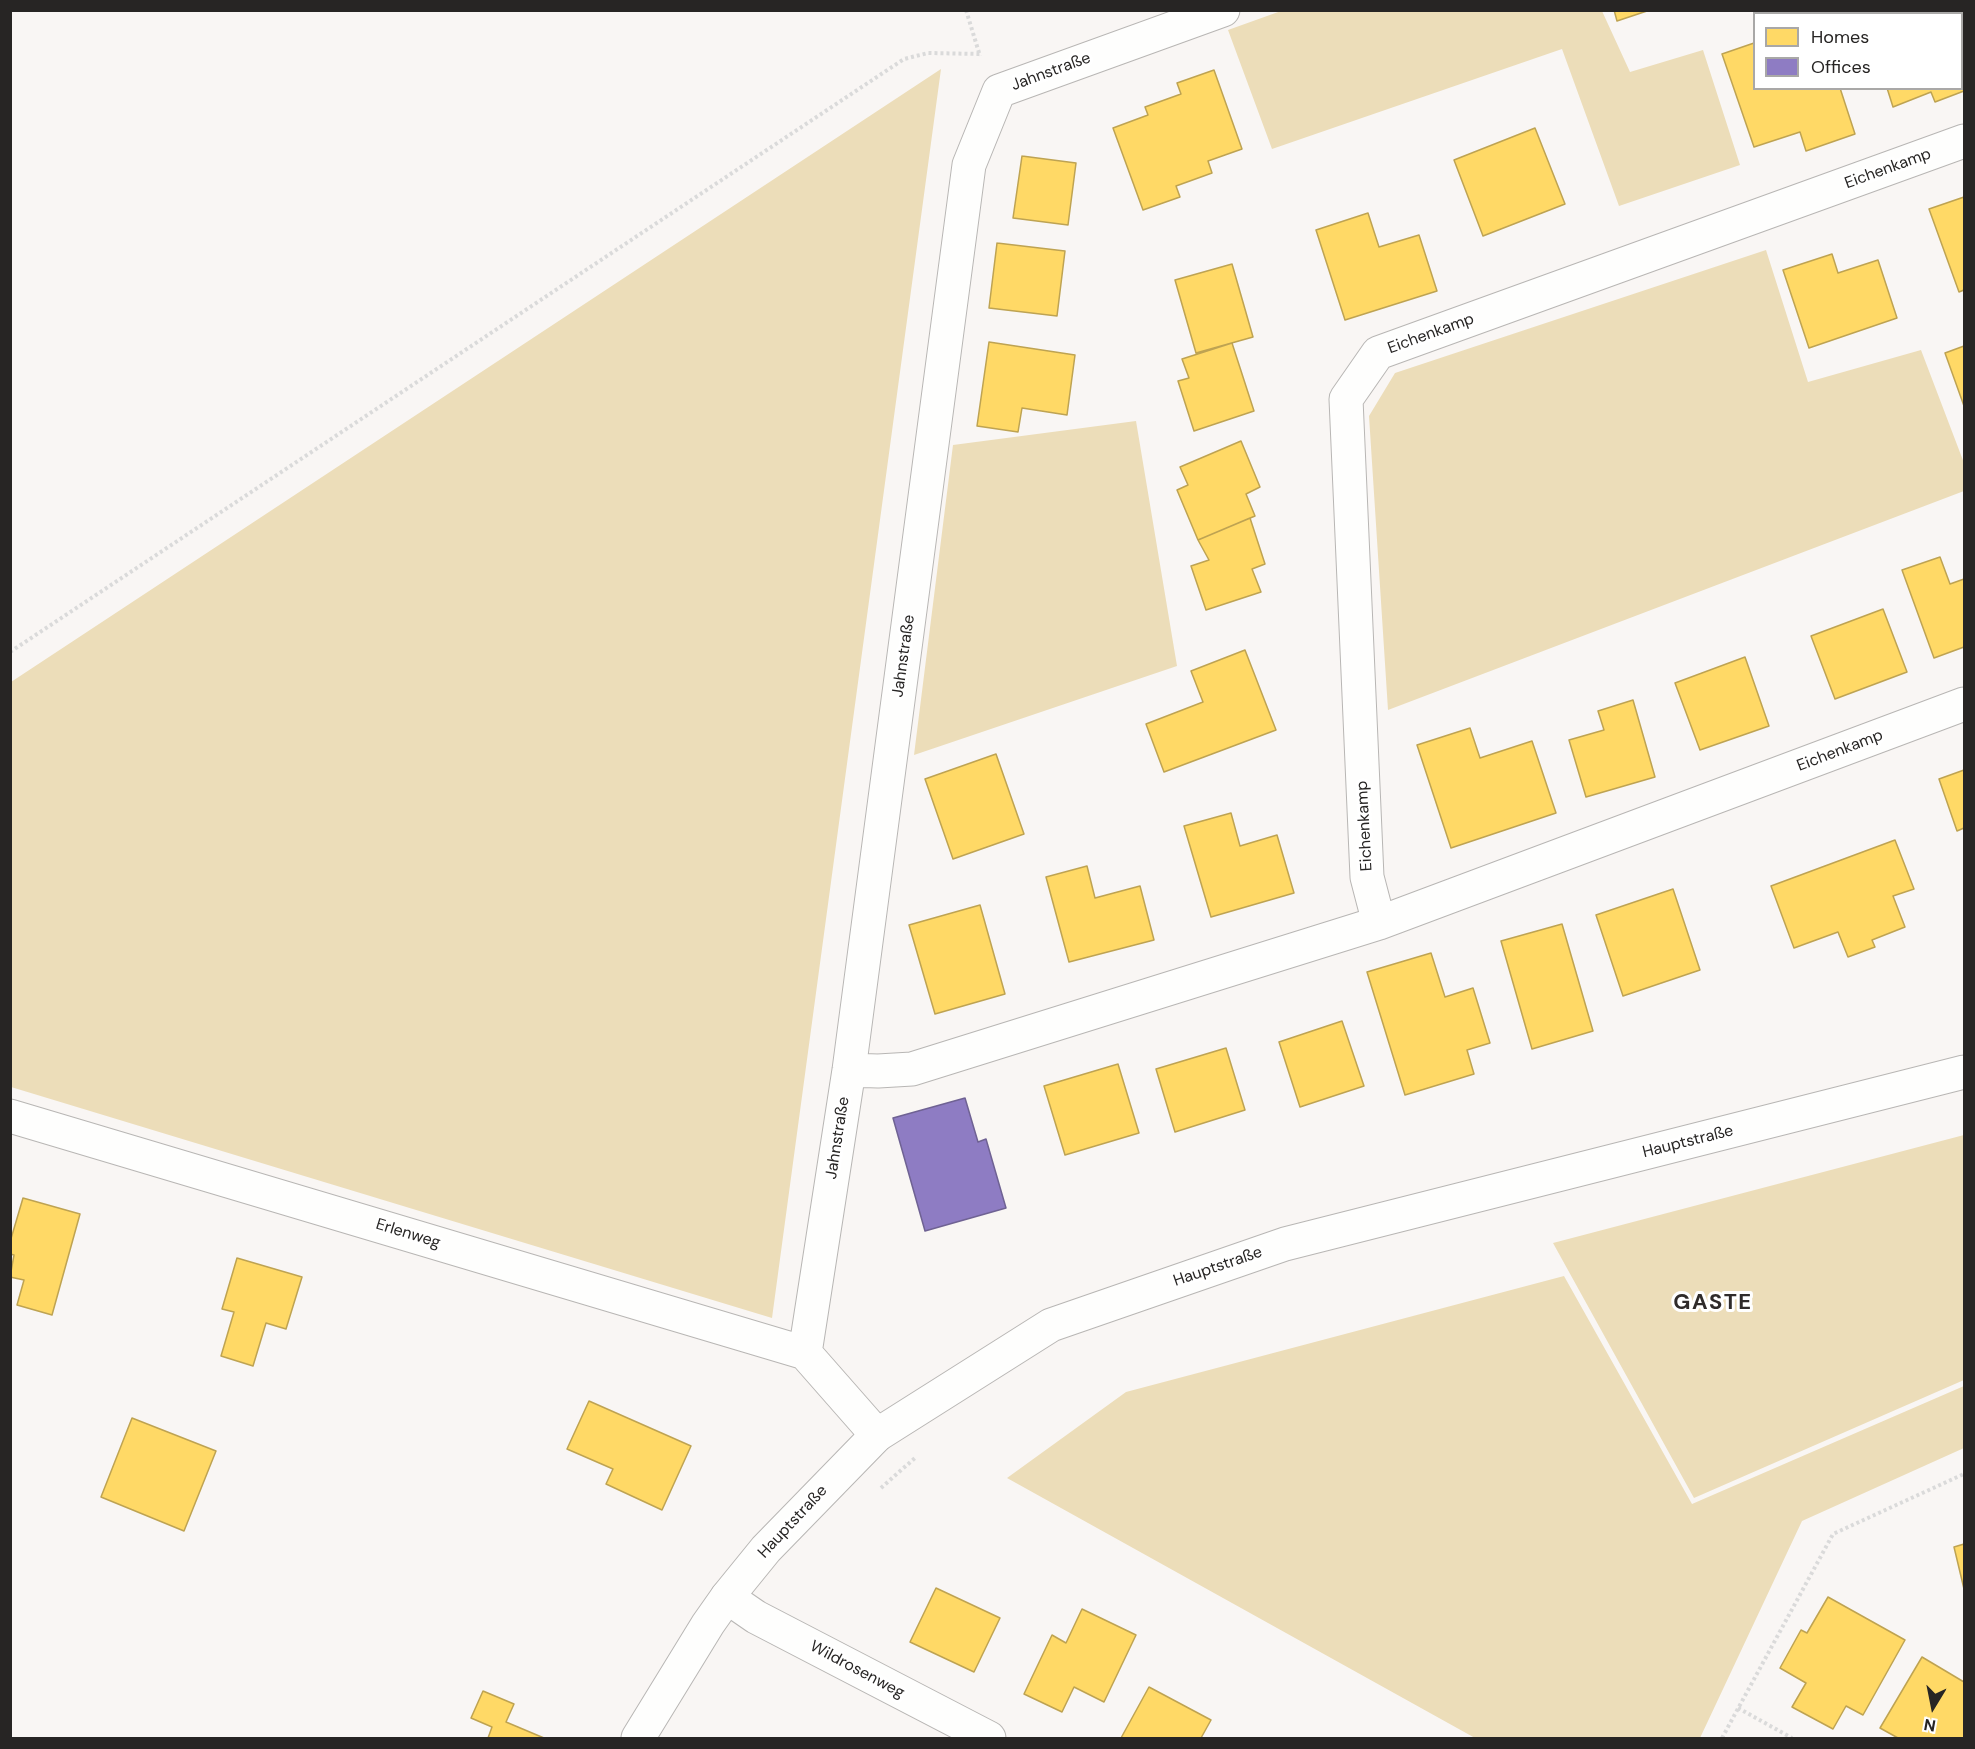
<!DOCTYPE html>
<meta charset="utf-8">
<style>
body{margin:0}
#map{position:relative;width:1975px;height:1749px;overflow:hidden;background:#f9f6f4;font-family:"DM Sans",sans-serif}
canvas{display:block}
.frame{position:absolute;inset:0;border:12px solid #272524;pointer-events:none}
.legend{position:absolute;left:1753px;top:12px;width:210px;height:78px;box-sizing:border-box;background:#fff;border:2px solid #a9a8a7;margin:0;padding:8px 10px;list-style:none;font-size:18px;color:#272524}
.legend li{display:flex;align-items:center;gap:12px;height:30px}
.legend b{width:30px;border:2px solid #a9a8a7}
.north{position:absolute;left:1903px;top:1677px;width:60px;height:60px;-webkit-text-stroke:4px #fff;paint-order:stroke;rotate:190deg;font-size:16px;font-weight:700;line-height:24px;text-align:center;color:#272524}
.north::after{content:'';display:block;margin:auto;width:21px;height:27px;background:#272524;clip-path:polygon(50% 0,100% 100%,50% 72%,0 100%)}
</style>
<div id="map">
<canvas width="1975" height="1749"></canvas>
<div class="frame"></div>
<ul class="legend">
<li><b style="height:16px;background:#ffd966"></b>Homes</li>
<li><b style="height:16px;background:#8e7cc3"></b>Offices</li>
</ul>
<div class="north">N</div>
</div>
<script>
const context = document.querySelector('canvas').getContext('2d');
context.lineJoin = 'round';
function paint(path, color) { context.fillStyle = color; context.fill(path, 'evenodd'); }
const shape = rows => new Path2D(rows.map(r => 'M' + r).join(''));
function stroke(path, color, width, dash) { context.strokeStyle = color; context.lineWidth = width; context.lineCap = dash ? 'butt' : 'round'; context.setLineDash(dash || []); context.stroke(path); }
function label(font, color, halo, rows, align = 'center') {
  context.font = font + ' "DM Sans",sans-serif'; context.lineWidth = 6; context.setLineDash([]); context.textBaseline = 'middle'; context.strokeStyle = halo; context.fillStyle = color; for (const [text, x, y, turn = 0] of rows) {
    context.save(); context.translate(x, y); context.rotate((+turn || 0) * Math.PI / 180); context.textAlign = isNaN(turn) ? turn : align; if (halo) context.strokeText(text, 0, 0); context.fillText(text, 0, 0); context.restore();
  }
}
const green = shape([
 [1281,11,1602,11,1630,72,1703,50,1740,165,1619,206,1562,49,1272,149,1228,30],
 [941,69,772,1318,11,1087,11,682],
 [1766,250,1808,382,1921,350,1964,463,1964,491,1388,710,1369,416,1395,373],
 [1136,421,1177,666,914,755,953,445],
 [1964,1135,1964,1380,1694,1498,1553,1243],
 [1564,1276,1692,1504,1964,1386,1964,1448,1802,1521,1700,1738,1475,1738,1007,1478,1126,1392]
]);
const homes = shape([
 [1614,10,1650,10,1617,21,1614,10],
 [1866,10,1896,10,1898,14,1857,14,1866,10],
 [1754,43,1754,88,1840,88,1855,134,1806,151,1800,132,1754,147,1722,54,1754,43],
 [1962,50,1964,58,1964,91,1935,102,1931,92,1893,107,1887,88,1962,88,1962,50],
 [1214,70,1242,149,1208,161,1212,173,1176,186,1180,197,1143,210,1113,128,1148,115,1145,107,1181,94,1177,83,1214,70],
 [1535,128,1565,204,1483,236,1454,160,1535,128],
 [1022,156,1076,163,1068,225,1013,218,1022,156],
 [1964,197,1964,290,1959,292,1929,209,1964,197],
 [1368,213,1379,247,1419,235,1437,291,1345,320,1316,230,1368,213],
 [997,243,1065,251,1057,316,989,308,997,243],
 [1832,254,1838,273,1878,260,1897,318,1809,348,1783,270,1832,254],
 [1232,264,1253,337,1196,353,1175,280,1232,264],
 [989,342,1075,355,1067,415,1022,408,1018,432,977,426,989,342],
 [1232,343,1254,411,1194,431,1178,381,1189,378,1182,359,1232,343],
 [1964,346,1964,406,1945,353,1964,346],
 [1241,441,1260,487,1246,494,1255,516,1198,540,1177,490,1188,485,1180,467,1241,441],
 [1250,518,1265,564,1252,569,1261,592,1206,610,1191,566,1209,560,1198,540,1250,518],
 [1940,557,1950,584,1964,579,1964,647,1934,658,1902,570,1940,557],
 [1883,609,1907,672,1835,699,1811,636,1883,609],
 [1245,650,1276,730,1164,772,1146,724,1203,702,1191,671,1245,650],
 [1745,657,1769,726,1700,750,1675,683,1745,657],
 [1633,700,1655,777,1586,797,1569,740,1604,730,1598,711,1633,700],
 [1470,728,1480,758,1532,741,1556,813,1451,848,1417,745,1470,728],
 [996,754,1024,834,953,859,925,779,996,754],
 [1964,770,1964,828,1957,831,1939,779,1964,770],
 [1231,813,1240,846,1277,835,1294,893,1211,917,1184,826,1231,813],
 [1895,840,1914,889,1893,896,1905,927,1872,940,1875,947,1848,957,1838,932,1794,948,1771,886,1895,840],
 [1087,866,1095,898,1140,886,1154,940,1069,962,1046,877,1087,866],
 [1673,889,1700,970,1623,996,1596,915,1673,889],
 [980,905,1005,994,935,1014,909,925,980,905],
 [1562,924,1593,1031,1532,1049,1501,941,1562,924],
 [1431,953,1445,997,1473,988,1490,1043,1467,1050,1474,1074,1405,1095,1367,972,1431,953],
 [1342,1021,1364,1086,1300,1107,1279,1042,1342,1021],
 [1226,1048,1245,1110,1175,1132,1156,1069,1226,1048],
 [1118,1064,1139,1133,1065,1155,1044,1086,1118,1064],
 [23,1198,80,1214,52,1315,17,1305,24,1280,10,1277,14,1255,10,1254,10,1242,23,1198],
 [237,1258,302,1277,286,1329,266,1323,253,1366,221,1356,234,1312,222,1309,237,1258],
 [589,1401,691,1446,662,1510,606,1484,613,1469,567,1449,589,1401],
 [132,1418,216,1451,184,1531,101,1497,132,1418],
 [1964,1544,1964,1589,1954,1547,1964,1544],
 [936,1588,1000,1618,974,1672,910,1642,936,1588],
 [1828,1597,1905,1640,1863,1715,1846,1706,1833,1729,1792,1707,1806,1683,1780,1668,1801,1630,1807,1633,1828,1597],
 [1082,1609,1136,1635,1104,1702,1074,1687,1062,1712,1024,1694,1052,1635,1066,1643,1082,1609],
 [1922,1657,1964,1682,1964,1738,1898,1738,1880,1728,1922,1657],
 [1149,1687,1211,1720,1201,1738,1121,1738,1149,1687],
 [483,1691,514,1704,506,1722,544,1738,488,1738,492,1727,471,1718,483,1691]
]);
const offices = shape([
 [965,1098,978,1142,986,1139,1006,1208,925,1231,893,1118,965,1098]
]);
const path = shape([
 [966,10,980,56],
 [10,652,904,59,928,53,980,54],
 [881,1488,916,1457],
 [1738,1708,1792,1738],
 [1722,1738,1833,1534,1964,1474]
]);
const minor = shape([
 [1379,923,1367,877,1346,399,1378,353,1964,141],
 [849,1070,878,1071,912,1069,1379,923,1964,704],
 [10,1116,805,1353],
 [877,1435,805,1353,849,1070,969,165,999,91,1223,10],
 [727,1597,756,1617,989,1738]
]);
const tertiary = shape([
 [638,1738,708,1624,727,1597,766,1549,877,1435,1051,1325,1285,1244,1964,1072]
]);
const streetNames = [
 ["Jahnstraße",1051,72,-20],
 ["Eichenkamp",1888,169,-20],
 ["Eichenkamp",1431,334,-20],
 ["Jahnstraße",904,656,-82],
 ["Eichenkamp",1840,751,-21],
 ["Eichenkamp",1365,826,-93],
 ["Jahnstraße",838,1138,-81],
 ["Hauptstraße",1688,1142,-14],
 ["Erlenweg",408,1234,17],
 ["Hauptstraße",1218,1267,-19],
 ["Hauptstraße",793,1522,-47],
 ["Wildrosenweg",857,1670,28]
];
const districtNames = [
 ["GASTE",1713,1303]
];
paint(green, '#ecddb9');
paint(homes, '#ffd966');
stroke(homes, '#bea352', 1.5);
paint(offices, '#8e7cc3');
stroke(offices, '#6f6293', 1.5);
stroke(minor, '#b8b6b4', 35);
stroke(tertiary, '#b8b6b4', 35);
stroke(path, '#dadada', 4, [3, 3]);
stroke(minor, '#fefefd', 33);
stroke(tertiary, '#fefefd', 33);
label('16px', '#272524', '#fff', streetNames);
context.letterSpacing = '1.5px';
label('bold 22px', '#2f2b2a', '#fff', districtNames);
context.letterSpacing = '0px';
</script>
